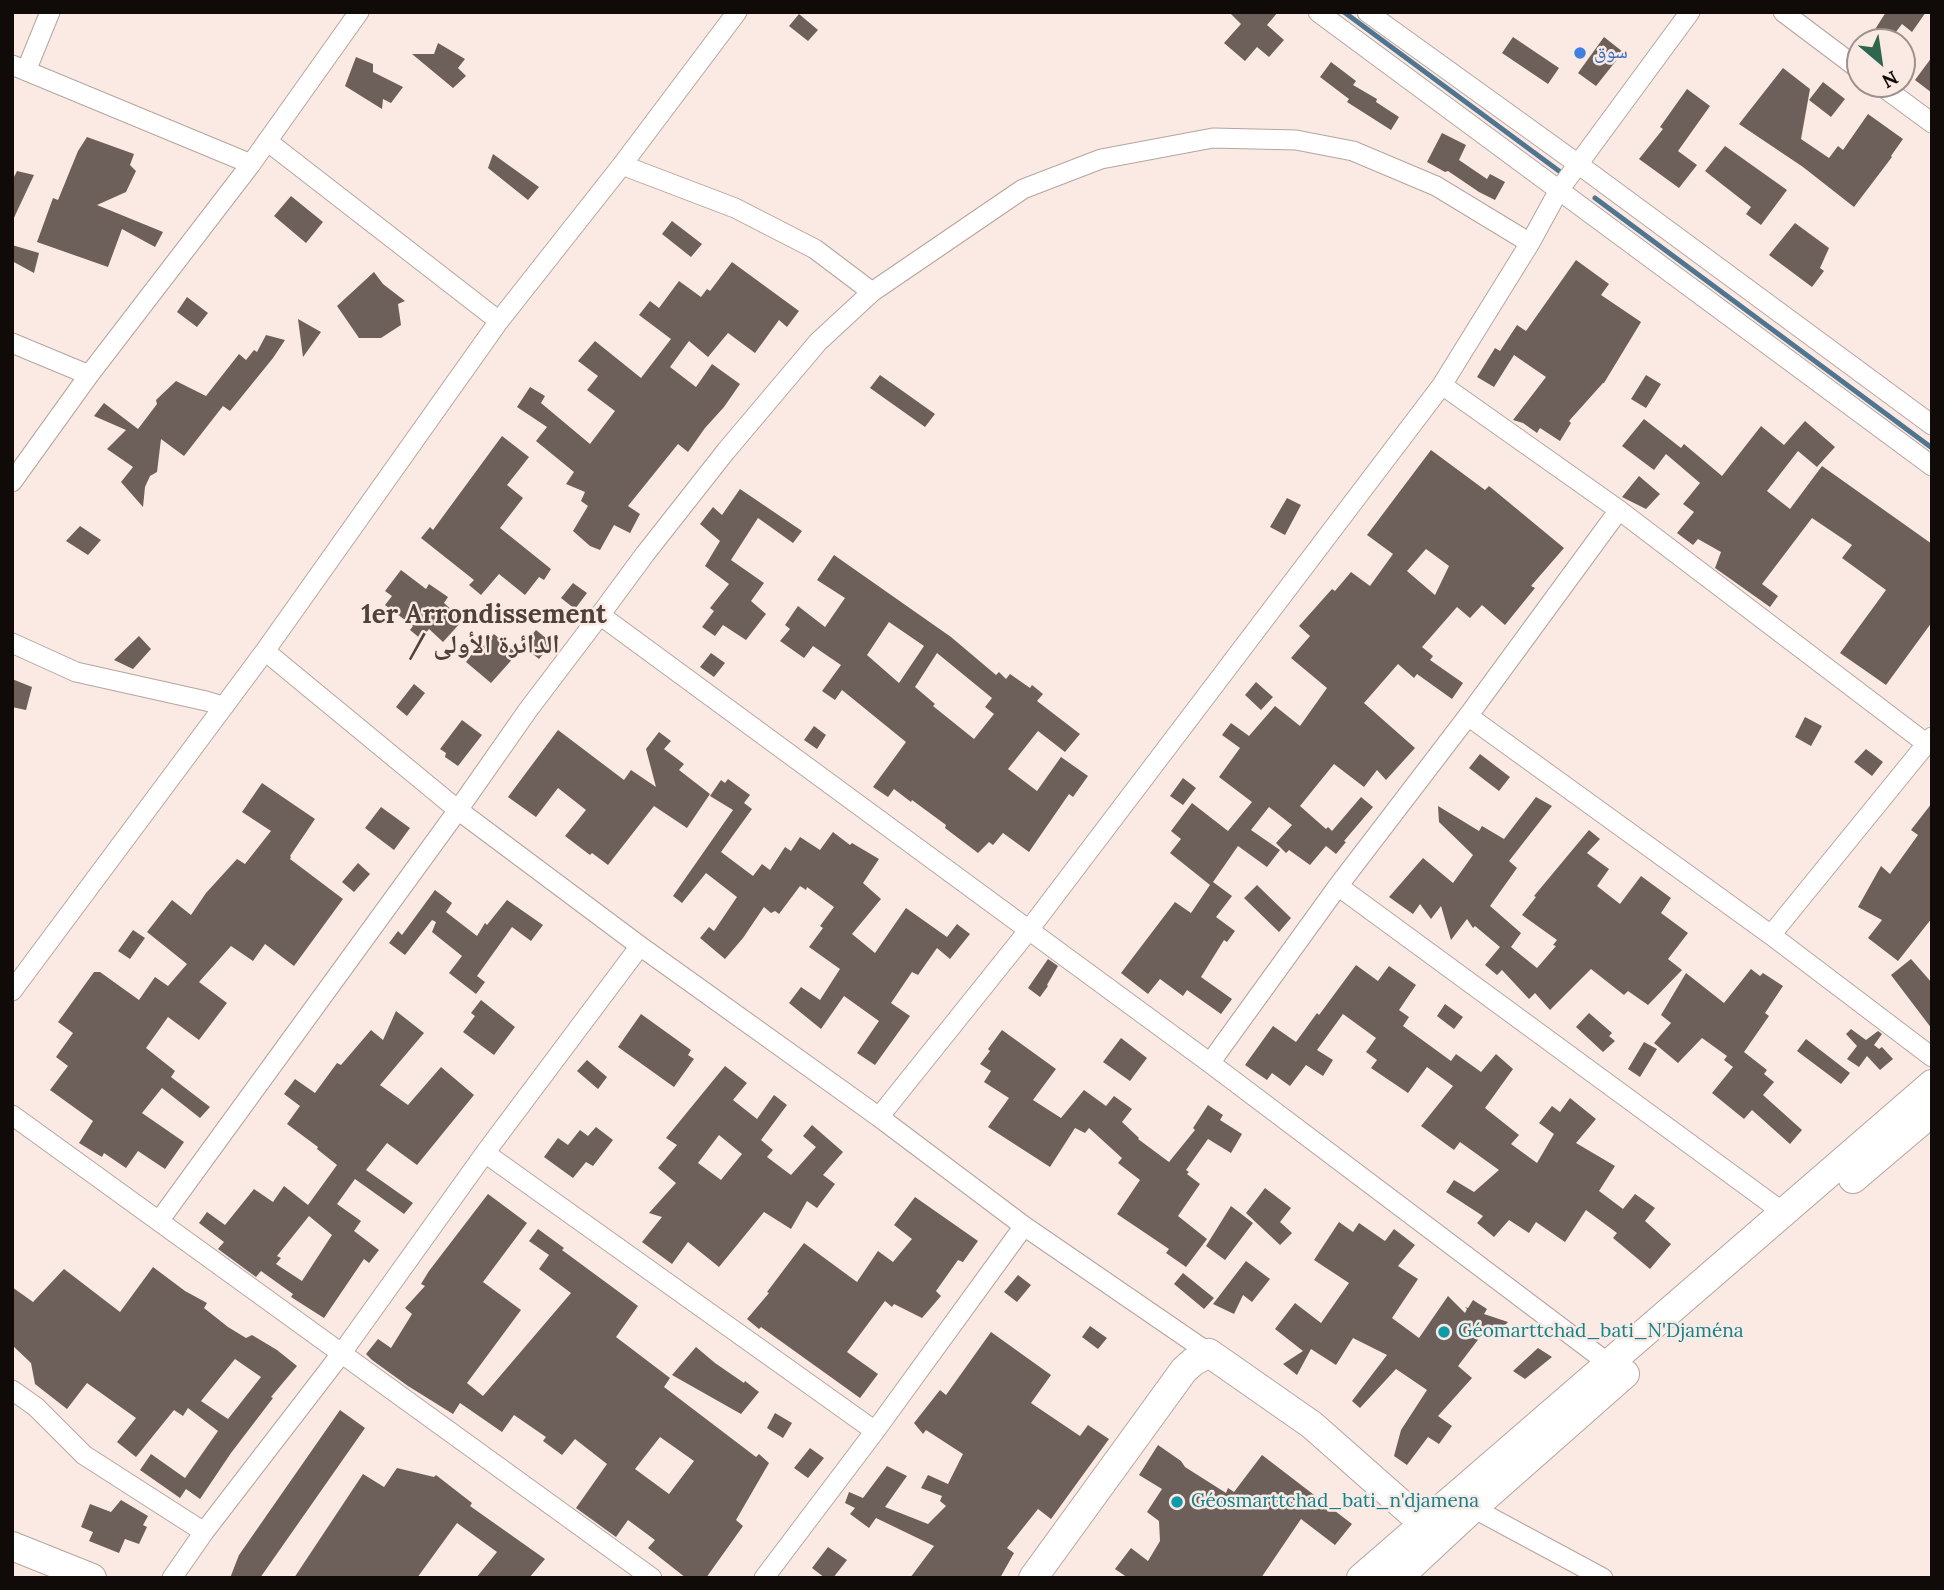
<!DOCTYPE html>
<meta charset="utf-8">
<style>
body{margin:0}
#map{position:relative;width:1944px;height:1590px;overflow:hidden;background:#fbeae3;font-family:Lora,serif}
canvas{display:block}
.frame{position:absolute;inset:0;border:14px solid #100b08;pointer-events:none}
.north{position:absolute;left:1846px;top:28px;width:70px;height:70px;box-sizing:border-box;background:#fbeae3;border:2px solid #9d918b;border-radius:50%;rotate:151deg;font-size:19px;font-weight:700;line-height:28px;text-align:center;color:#100b08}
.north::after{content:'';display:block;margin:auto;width:24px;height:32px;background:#2e664e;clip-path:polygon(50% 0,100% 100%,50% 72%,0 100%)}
</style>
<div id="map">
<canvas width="1944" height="1590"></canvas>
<div class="frame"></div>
<div class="north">N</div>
</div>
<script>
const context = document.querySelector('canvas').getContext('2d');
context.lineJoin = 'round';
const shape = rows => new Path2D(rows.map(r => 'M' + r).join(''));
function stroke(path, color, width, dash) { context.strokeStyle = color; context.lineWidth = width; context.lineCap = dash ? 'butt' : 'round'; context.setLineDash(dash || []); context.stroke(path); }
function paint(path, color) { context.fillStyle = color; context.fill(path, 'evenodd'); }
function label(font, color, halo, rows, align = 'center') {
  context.font = font + ' Lora,"Noto Naskh Arabic",serif'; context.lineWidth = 5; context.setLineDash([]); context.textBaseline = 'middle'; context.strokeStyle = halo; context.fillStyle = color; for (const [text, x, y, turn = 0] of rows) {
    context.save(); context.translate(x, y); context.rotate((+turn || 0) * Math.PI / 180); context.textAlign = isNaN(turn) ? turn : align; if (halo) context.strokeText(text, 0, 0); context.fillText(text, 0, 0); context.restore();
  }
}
const stream = shape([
 [1344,12,1559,171],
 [1595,198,1932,448]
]);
const building = shape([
 [1229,12,1278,12,1267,25,1284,40,1269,57,1257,47,1245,61,1224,43,1241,24],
 [1886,12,1926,12,1912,32,1902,24,1889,41,1874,31],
 [799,14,818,30,808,41,789,26],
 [1513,37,1559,68,1548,84,1502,53],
 [1604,37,1623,52,1596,86,1578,73],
 [438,43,465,59,458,68,466,76,453,88,412,54,434,54],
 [356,57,373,64,373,72,403,87,391,103,383,99,382,109,345,86],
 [1932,57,1932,93,1915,80],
 [1331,62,1356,81,1353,85,1377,99,1376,102,1399,117,1391,130,1347,102,1349,99,1320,77],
 [1783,68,1810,89,1801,139,1829,158,1838,146,1843,150,1868,114,1903,139,1891,156,1892,157,1854,207,1803,167,1739,124],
 [1823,82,1845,99,1831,117,1809,100],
 [1687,89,1710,106,1678,151,1697,165,1679,188,1639,159,1663,129,1660,127],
 [1442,133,1466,145,1459,160,1487,179,1490,174,1505,182,1495,200,1479,192,1448,171,1445,172,1427,162],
 [87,137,134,154,130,165,136,171,126,192,97,205,163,232,155,247,122,229,108,267,37,242,53,198,58,200,78,151],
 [1725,146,1787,190,1761,225,1746,214,1751,207,1705,171],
 [493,154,539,187,528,200,488,168],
 [17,171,34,175,12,222,12,181],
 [291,196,323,222,306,243,274,216],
 [672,221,702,244,691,257,662,234],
 [1795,223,1829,248,1820,268,1824,271,1812,287,1769,255],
 [12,245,39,253,34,273,12,261],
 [1576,260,1609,284,1601,295,1641,322,1604,383,1603,383,1569,421,1571,423,1560,441,1540,428,1537,433,1523,423,1513,420,1546,377,1514,355,1494,387,1477,377,1495,348,1500,351,1517,325,1526,331],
 [732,262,799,311,787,327,779,320,755,353,728,333,708,357,689,341,670,367,696,387,712,364,740,384,724,407,705,428,688,452,678,444,628,506,640,514,630,533,614,525,600,550,590,546,573,531,588,506,581,501,585,492,566,484,574,472,536,441,547,427,517,407,530,387,545,396,541,403,590,444,615,411,587,390,598,376,578,361,595,341,641,378,671,339,639,315,650,301,659,308,679,281,701,297,707,289,710,291],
 [374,272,383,284,405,301,398,304,401,325,381,338,359,338,337,306],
 [187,297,208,313,197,327,177,312],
 [298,319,321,332,303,357],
 [266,335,285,340,273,358,230,411,223,406,184,456,161,439,157,472,150,476,145,487,143,507,121,482,133,467,107,449,126,430,94,416,104,403,138,429,157,404,156,400,176,381,206,396,239,354,246,360,254,350,257,352],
 [880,375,935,414,925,427,870,388],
 [1646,375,1661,384,1646,408,1631,399],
 [1644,419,1681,448,1684,444,1722,476,1761,426,1784,445,1805,421,1835,447,1817,467,1798,451,1767,491,1790,509,1822,466,1932,544,1932,622,1886,685,1840,653,1886,590,1842,558,1852,545,1812,518,1762,584,1778,596,1770,607,1715,568,1721,552,1698,539,1693,545,1677,533,1694,512,1683,504,1700,483,1666,454,1654,470,1622,446],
 [502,436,529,457,507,485,523,498,500,528,551,569,544,580,539,577,525,595,499,574,481,595,469,585,474,580,421,538,430,527,433,530],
 [1431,450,1485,490,1489,486,1564,548,1531,586,1535,588,1505,625,1482,605,1470,618,1457,607,1422,647,1433,656,1430,660,1463,683,1452,699,1417,674,1414,678,1398,664,1364,703,1415,748,1386,780,1377,770,1364,787,1334,764,1300,806,1326,829,1328,827,1332,831,1361,797,1373,807,1344,841,1346,842,1336,854,1326,846,1310,865,1289,850,1286,853,1276,843,1292,825,1269,807,1251,830,1280,850,1267,867,1238,846,1213,882,1232,896,1216,917,1235,931,1227,942,1224,940,1201,977,1232,999,1221,1014,1187,990,1183,996,1160,979,1148,994,1121,973,1175,902,1191,913,1210,885,1170,853,1181,839,1171,831,1192,803,1228,831,1252,802,1219,777,1240,748,1222,735,1231,723,1249,736,1275,706,1300,726,1327,688,1291,658,1310,636,1299,626,1332,589,1335,591,1351,572,1370,586,1393,554,1367,535],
 [1426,549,1449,566,1435,595,1407,571],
 [1639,476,1660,494,1646,509,1622,497],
 [740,489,802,531,793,543,758,518,731,560,764,583,751,601,766,614,746,640,723,625,715,636,702,627,714,611,710,608,729,584,705,566,720,541,700,524,713,507,722,515],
 [1287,498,1301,505,1285,535,1270,527],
 [80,526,101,540,88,555,66,541],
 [834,555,951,637,996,675,999,672,1006,679,1010,674,1030,688,1032,685,1043,694,1037,701,1080,734,1065,752,1038,731,1008,769,1037,791,1061,757,1088,776,1073,797,1069,794,1029,852,1003,833,993,845,989,842,978,853,945,828,946,825,912,800,911,802,894,789,888,797,873,787,906,742,842,690,835,700,822,691,841,665,813,646,804,658,780,641,790,629,785,625,798,606,825,627,845,598,817,580],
 [889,622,924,646,899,683,867,655],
 [937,653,992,698,985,707,994,714,974,739,933,706,935,704,915,687],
 [401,570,426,589,429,584,448,597,444,603,463,620,443,642,429,629,421,639,410,630,413,626,385,605,392,596,385,591],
 [573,583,587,593,575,609,561,598],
 [536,630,552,643,539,659,523,646],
 [494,634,517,654,491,683,466,662,476,649,479,651],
 [139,636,151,649,133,669,114,660],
 [711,653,725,663,714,677,700,667],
 [12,679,32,687,26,710,12,707],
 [1256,682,1273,697,1261,710,1245,695],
 [414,684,425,693,407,716,396,707],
 [1805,717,1822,726,1811,746,1795,737],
 [462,720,482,735,458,766,445,757,446,753,440,749],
 [814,726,826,735,817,749,804,740],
 [558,730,624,780,631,770,656,787,646,749,659,732,671,741,664,749,684,764,679,770,710,794,687,828,654,806,608,865,592,853,590,855,565,836,586,810,558,788,536,817,508,797],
 [1866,749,1883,762,1872,776,1854,762],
 [1480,754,1510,777,1499,791,1469,768],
 [1183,778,1196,788,1183,805,1170,796],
 [728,779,750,795,744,803,752,809,721,852,753,876,762,864,770,870,785,847,791,851,800,837,820,850,833,832,850,845,852,843,879,859,863,883,881,899,852,934,875,953,906,908,947,937,957,924,970,934,950,959,937,948,918,975,912,972,891,1003,910,1016,875,1065,857,1053,879,1021,844,996,821,1029,789,1003,801,987,820,1000,840,969,809,947,823,928,820,926,834,907,807,887,806,890,800,886,779,914,775,911,771,913,764,907,743,938,725,959,700,938,709,927,714,931,737,897,706,873,682,903,673,896,733,810,710,796,721,780,725,783],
 [262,783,315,819,290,856,291,857,290,859,343,899,294,966,265,944,253,961,231,946,199,982,227,1003,199,1040,168,1017,146,1048,175,1071,171,1077,210,1107,200,1118,162,1088,142,1113,184,1142,165,1169,138,1151,126,1168,104,1153,102,1157,79,1143,93,1121,50,1090,68,1066,56,1057,73,1033,58,1022,94,972,100,972,139,1000,155,977,168,986,187,964,147,932,172,900,191,915,206,893,237,859,245,864,271,831,242,812],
 [1536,797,1552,806,1509,861,1517,868,1490,906,1521,933,1511,947,1537,968,1556,946,1553,945,1557,940,1522,915,1536,897,1534,896,1589,830,1600,839,1587,853,1609,869,1597,886,1620,904,1641,876,1671,898,1661,913,1688,933,1668,959,1682,970,1648,1005,1628,991,1624,995,1591,969,1550,1010,1535,993,1529,999,1502,970,1497,975,1485,965,1500,947,1475,926,1473,928,1467,919,1451,940,1441,906,1431,919,1420,904,1413,914,1389,897,1423,858,1453,883,1473,855,1439,822,1438,806,1479,831,1482,826,1504,839],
 [1932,803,1932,918,1898,961,1868,938,1882,920,1858,907,1881,866,1890,874,1918,835,1911,830],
 [381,807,410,828,394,850,365,828],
 [358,863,370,874,354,892,342,882],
 [1257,885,1291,918,1279,932,1244,898],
 [435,890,452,903,446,912,477,936,485,923,487,925,507,900,543,925,531,941,512,927,477,976,485,982,476,994,449,973,462,956,432,932,436,922,432,920,405,955,389,943,398,931,402,935],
 [133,930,145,938,130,959,118,951],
 [1048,959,1058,966,1047,985,1048,986,1040,997,1028,988],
 [1911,959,1932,983,1932,1029,1891,975],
 [1356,965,1378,981,1389,966,1416,985,1399,1010,1409,1017,1403,1026,1451,1061,1456,1054,1481,1072,1496,1054,1513,1069,1485,1108,1519,1135,1511,1144,1537,1163,1554,1134,1539,1123,1552,1106,1560,1112,1570,1098,1596,1119,1576,1143,1615,1166,1599,1191,1623,1209,1635,1194,1655,1208,1645,1221,1671,1244,1650,1269,1613,1238,1617,1233,1586,1210,1565,1242,1536,1222,1529,1233,1509,1220,1494,1237,1477,1223,1483,1216,1446,1192,1454,1180,1474,1192,1499,1170,1460,1142,1454,1150,1421,1126,1453,1086,1427,1067,1408,1093,1371,1068,1377,1060,1366,1052,1376,1038,1343,1014,1317,1050,1333,1060,1323,1076,1306,1065,1290,1086,1272,1073,1267,1080,1245,1065,1273,1026,1296,1042,1317,1013,1319,1015],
 [1751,969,1760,976,1763,973,1783,986,1765,1013,1769,1016,1744,1052,1767,1070,1764,1074,1774,1082,1763,1095,1802,1130,1790,1144,1752,1110,1744,1119,1712,1093,1733,1067,1724,1060,1727,1056,1702,1038,1678,1063,1654,1043,1671,1023,1661,1015,1686,973,1724,1003],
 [481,1000,515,1027,494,1055,463,1032,475,1016,471,1013],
 [1445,1004,1463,1017,1454,1029,1437,1016],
 [396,1011,424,1033,380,1085,408,1105,441,1067,474,1095,417,1165,387,1143,366,1170,413,1203,404,1214,355,1179,337,1204,361,1221,354,1231,379,1250,369,1263,364,1259,324,1318,291,1297,293,1294,261,1271,256,1277,218,1249,224,1242,199,1223,207,1212,225,1225,254,1189,273,1202,284,1186,308,1205,337,1165,317,1149,318,1147,287,1124,300,1106,284,1094,295,1079,315,1093,337,1063,341,1065,371,1030,383,1040],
 [309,1216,332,1235,302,1281,276,1264,281,1258,277,1256],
 [1589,1013,1612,1033,1609,1036,1615,1041,1603,1052,1576,1027],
 [641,1014,691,1050,688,1055,694,1059,674,1087,618,1047],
 [1851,1029,1866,1040,1878,1031,1882,1034,1874,1045,1879,1049,1882,1047,1893,1059,1880,1070,1867,1056,1859,1067,1847,1059,1857,1046,1846,1034],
 [1002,1030,1056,1069,1033,1100,1061,1118,1084,1090,1106,1106,1114,1096,1132,1109,1122,1122,1139,1138,1138,1139,1169,1162,1195,1130,1193,1128,1208,1105,1223,1115,1220,1120,1242,1134,1231,1153,1208,1139,1186,1170,1189,1172,1187,1174,1200,1184,1178,1216,1207,1239,1186,1267,1166,1253,1169,1249,1117,1214,1140,1180,1118,1163,1122,1158,1089,1128,1085,1133,1075,1128,1050,1167,988,1127,1009,1098,984,1082,991,1071,980,1064,990,1051,988,1049],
 [1121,1038,1147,1058,1130,1081,1103,1062],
 [1806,1039,1850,1073,1841,1084,1797,1051],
 [1644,1042,1657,1049,1640,1077,1628,1069],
 [587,1060,607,1077,598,1089,577,1071],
 [725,1066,747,1083,733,1100,757,1119,774,1095,787,1105,761,1140,773,1150,767,1157,791,1175,816,1147,803,1136,812,1125,843,1152,823,1175,835,1184,817,1208,807,1201,791,1229,764,1212,719,1267,688,1242,672,1264,642,1242,662,1217,649,1213,676,1183,658,1168,677,1145,666,1138],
 [719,1135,742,1154,721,1180,698,1163],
 [596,1127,613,1140,593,1166,586,1162,573,1178,544,1157,558,1138,568,1145,580,1130,588,1136],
 [1265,1188,1291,1208,1280,1222,1292,1233,1280,1245,1246,1213],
 [488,1194,527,1223,483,1282,521,1310,467,1383,483,1396,571,1293,539,1269,549,1255,529,1241,538,1229,564,1248,562,1250,638,1306,616,1337,670,1378,664,1387,756,1457,759,1454,769,1463,736,1520,743,1526,706,1578,686,1578,648,1548,655,1540,628,1520,616,1537,576,1508,607,1464,575,1439,562,1455,543,1441,546,1437,514,1415,502,1432,460,1403,453,1414,408,1386,372,1360,366,1354,378,1339,391,1348,412,1314,405,1308,425,1286,421,1284,429,1271],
 [660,1437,694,1461,669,1494,635,1469],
 [915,1197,978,1241,963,1262,958,1260,936,1291,941,1296,922,1318,894,1304,892,1307,885,1301,847,1352,878,1374,860,1398,761,1327,759,1329,747,1319,769,1293,767,1292,804,1243,857,1282,878,1251,893,1262,912,1239,894,1225],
 [1231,1206,1253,1223,1225,1260,1206,1246],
 [1339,1222,1353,1232,1359,1223,1385,1241,1394,1229,1415,1245,1398,1266,1418,1279,1392,1318,1419,1338,1448,1296,1465,1313,1467,1309,1465,1307,1468,1308,1473,1300,1487,1309,1484,1314,1508,1322,1495,1336,1487,1328,1458,1366,1472,1378,1438,1416,1452,1426,1439,1444,1428,1437,1407,1465,1394,1456,1401,1430,1427,1390,1396,1369,1360,1408,1352,1401,1387,1355,1353,1338,1336,1365,1311,1349,1297,1375,1283,1364,1303,1351,1275,1329,1295,1303,1321,1323,1349,1283,1314,1260],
 [1246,1261,1270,1279,1252,1302,1243,1295,1234,1314,1213,1304],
 [153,1267,185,1291,207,1303,204,1308,228,1327,246,1338,252,1335,277,1350,297,1366,271,1397,273,1398,231,1453,200,1499,186,1489,180,1498,140,1470,151,1454,185,1478,218,1431,188,1408,183,1416,174,1410,136,1457,117,1442,136,1418,87,1383,67,1409,35,1384,31,1363,12,1345,12,1287,33,1302,64,1269,120,1312],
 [235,1359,261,1377,228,1419,201,1401],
 [1183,1273,1214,1298,1204,1309,1174,1284],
 [1018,1275,1031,1285,1017,1302,1004,1292],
 [1090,1326,1107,1338,1098,1349,1082,1337],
 [991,1332,1051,1375,1031,1403,1080,1436,1088,1425,1109,1439,1051,1519,1038,1509,1007,1548,1014,1553,1000,1578,910,1578,934,1546,876,1518,869,1528,850,1514,855,1508,845,1503,849,1492,863,1498,887,1466,907,1476,885,1507,928,1524,946,1506,940,1501,942,1496,921,1488,928,1475,948,1484,963,1454,926,1430,923,1434,914,1423,940,1390,946,1395],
 [696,1347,715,1363,744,1383,745,1381,759,1392,741,1414,672,1375],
 [1538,1348,1552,1357,1525,1379,1513,1371],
 [340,1410,365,1428,260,1578,230,1578,239,1555],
 [775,1413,792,1423,783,1438,767,1428],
 [1158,1445,1181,1461,1185,1467,1226,1493,1228,1488,1234,1492,1262,1455,1352,1524,1335,1545,1301,1519,1261,1578,1128,1578,1115,1569,1131,1548,1148,1561,1160,1541,1159,1521,1147,1512,1162,1489,1139,1475],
 [810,1448,824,1458,808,1478,794,1468],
 [397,1468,434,1477,436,1475,472,1503,470,1506,545,1559,529,1578,476,1578,497,1552,457,1523,417,1578,294,1578,363,1474,384,1487],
 [121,1500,148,1516,143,1525,147,1527,139,1544,125,1539,119,1553,89,1541,93,1532,81,1527,90,1504,111,1512],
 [828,1547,847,1560,833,1578,825,1578,812,1568]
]);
const street = shape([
 [1318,12,1932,466],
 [1367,12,1578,164,1932,425],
 [1783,12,1860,70],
 [12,65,251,164],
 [26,71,50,12],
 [1879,84,1932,123],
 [267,141,499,321],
 [622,165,735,208,815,249,872,292],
 [12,343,89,375],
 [1442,385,1619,510,1927,744],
 [12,482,89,375,251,164,359,12],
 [600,615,645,554,726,451,818,342,872,292,1023,189,1101,159,1213,138,1296,140,1353,151,1436,186,1530,243],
 [12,643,76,672,206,701,223,706],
 [265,651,499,321,622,165,737,12],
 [1468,716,1771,935,1932,1057],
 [1338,886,1784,1213],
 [1771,935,1932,737],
 [12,991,265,651,458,810,640,946,879,1117,1024,1226,1209,1353],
 [1210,1063,1338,886,1468,716,1619,510],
 [12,1115,652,1578],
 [879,1117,1028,931,1442,385,1530,243,1559,190,1690,12],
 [485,1153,875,1431],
 [159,1221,458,810,528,710,600,615,1210,1063,1608,1363],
 [12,1390,36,1407,84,1455,204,1532],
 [1473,1508,1603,1578],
 [172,1578,204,1532,341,1354,485,1153,640,946],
 [764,1578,875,1431,1024,1226]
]);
const secondary = shape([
 [1853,1179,1932,1112],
 [12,1546,92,1578],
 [1033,1578,1184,1370,1193,1362,1209,1353,1312,1425,1424,1524],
 [1361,1578,1932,1084],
 [1398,1578,1473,1508,1625,1374]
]);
const markers = [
 [1580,53,7,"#3f7fe0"],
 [1444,1332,7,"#0f9aa8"],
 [1177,1502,7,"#0f9aa8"]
];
const shopNames = [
 ["سوق",1594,53]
];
const cultureNames = [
 ["Géomarttchad_bati_N'Djaména",1458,1332],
 ["Géosmarttchad_bati_n'djamena",1191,1502]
];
const districtNames = [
 ["1er Arrondissement",484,616],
 ["/ الدائرة الأولى",484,646]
];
stroke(stream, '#507590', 5);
paint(building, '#6d5f59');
stroke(street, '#b4a59e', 21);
stroke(secondary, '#b4a59e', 30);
stroke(street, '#fff', 19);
stroke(secondary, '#fff', 28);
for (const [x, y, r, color] of markers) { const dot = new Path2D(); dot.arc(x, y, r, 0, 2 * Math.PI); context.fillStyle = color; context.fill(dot); stroke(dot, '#fbeae3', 2.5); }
label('19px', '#366cbe', '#fbeae3', shopNames, 'left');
label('19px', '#0d838f', '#fbeae3', cultureNames, 'left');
label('bold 26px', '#4f423c', '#fbeae3', districtNames);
</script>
